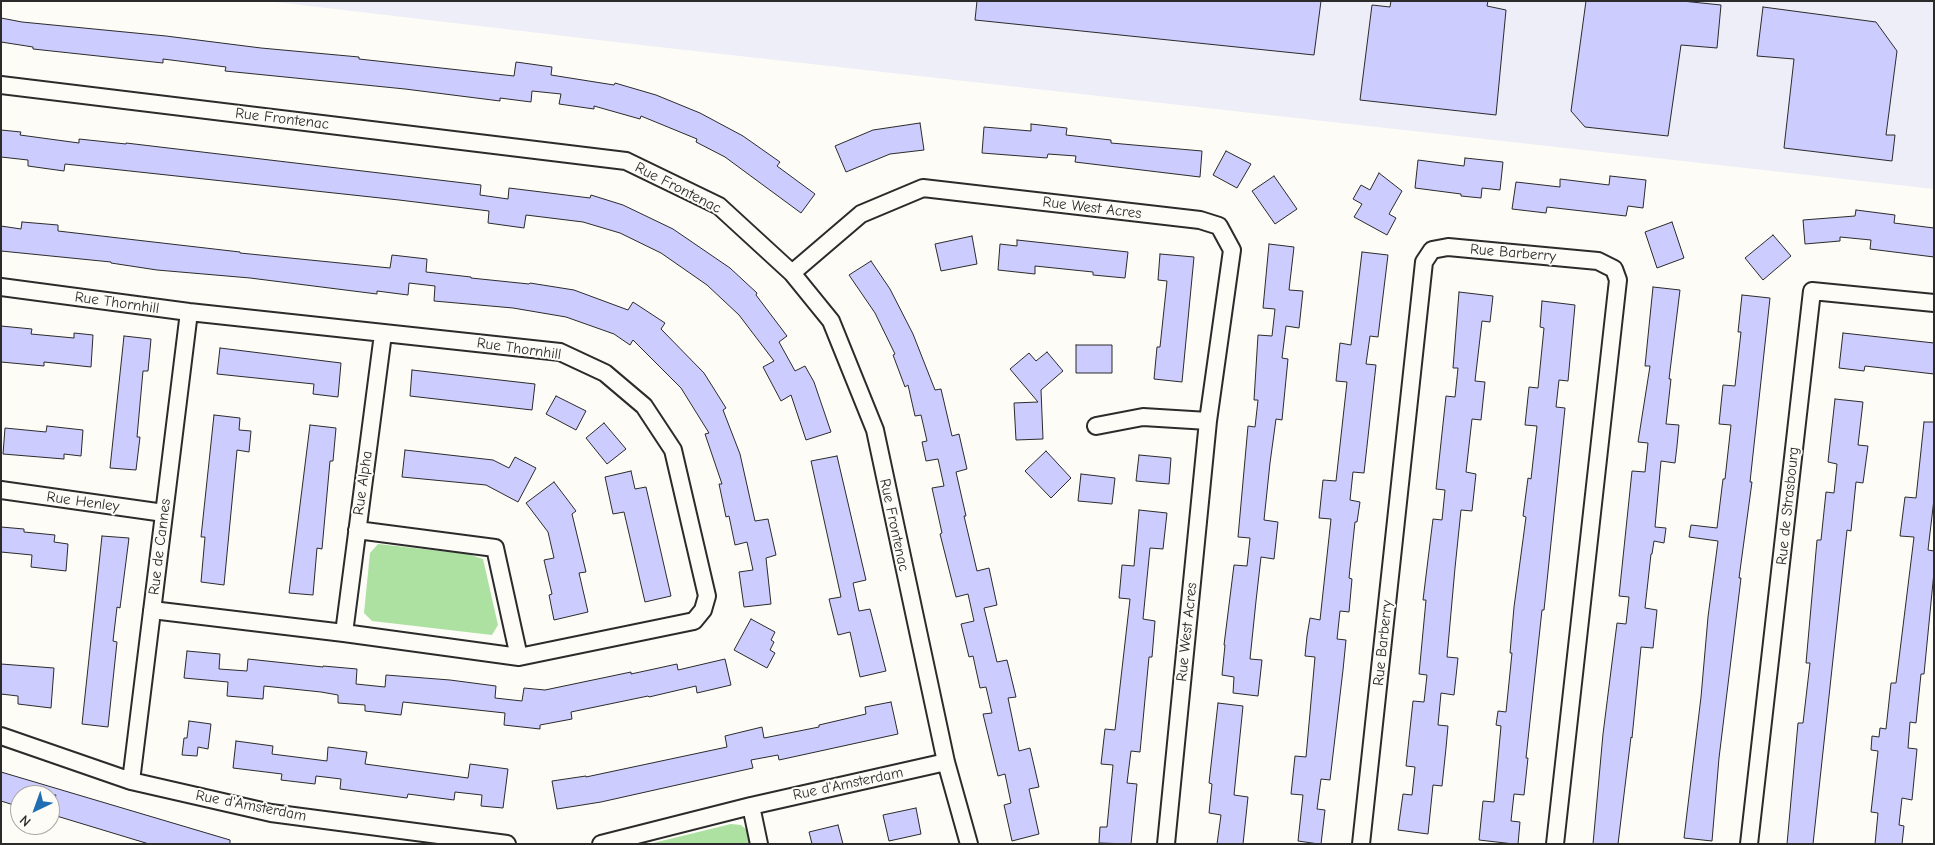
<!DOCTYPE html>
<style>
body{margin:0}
#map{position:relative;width:1935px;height:845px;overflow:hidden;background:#fdfcf7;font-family:"Comic Neue",sans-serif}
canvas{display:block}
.frame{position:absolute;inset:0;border:2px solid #2b2b2b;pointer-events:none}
.north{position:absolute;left:10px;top:785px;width:50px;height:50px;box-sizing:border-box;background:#fdfcf7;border:1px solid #a9a8a5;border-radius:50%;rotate:222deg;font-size:14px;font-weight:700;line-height:20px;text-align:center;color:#2b2b2b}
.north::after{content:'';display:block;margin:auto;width:18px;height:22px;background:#1f6fb2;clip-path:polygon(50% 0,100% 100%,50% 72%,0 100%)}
</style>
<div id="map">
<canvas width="1935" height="845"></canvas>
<div class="frame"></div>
<div class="north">N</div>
</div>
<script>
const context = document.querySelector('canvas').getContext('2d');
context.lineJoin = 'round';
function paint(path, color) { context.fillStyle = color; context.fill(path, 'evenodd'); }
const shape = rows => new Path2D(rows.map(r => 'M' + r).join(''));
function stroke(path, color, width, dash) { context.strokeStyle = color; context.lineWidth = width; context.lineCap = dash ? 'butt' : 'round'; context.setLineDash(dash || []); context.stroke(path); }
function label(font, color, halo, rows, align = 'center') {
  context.font = font + ' "Comic Neue",sans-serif'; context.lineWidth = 4; context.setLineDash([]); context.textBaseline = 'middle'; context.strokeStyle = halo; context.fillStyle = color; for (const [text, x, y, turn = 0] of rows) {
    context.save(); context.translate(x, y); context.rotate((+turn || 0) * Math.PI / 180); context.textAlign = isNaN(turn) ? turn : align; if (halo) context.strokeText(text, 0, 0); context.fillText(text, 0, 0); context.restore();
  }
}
const built = shape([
 [267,1,1934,1,1934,189,641,45]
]);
const green = shape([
 [378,544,468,554,483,559,498,625,492,635,372,621,364,613,370,553],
 [731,824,741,825,747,830,750,844,649,844]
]);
const building = shape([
 [977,1,1321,1,1314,55,975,20,977,1],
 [1391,1,1488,1,1487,6,1506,10,1496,115,1360,100,1372,5,1390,7,1391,1],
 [1586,1,1682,1,1721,5,1717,48,1681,45,1668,136,1585,127,1571,111,1586,1],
 [1763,7,1876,22,1897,51,1886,135,1895,135,1892,161,1784,148,1794,59,1757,56,1763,7],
 [1,18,22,22,166,36,261,48,359,57,359,59,514,76,516,62,552,67,551,75,614,85,615,83,656,95,700,113,743,136,780,162,777,166,815,194,801,213,725,157,696,142,697,139,641,116,640,119,594,106,594,109,559,104,561,94,532,91,531,102,500,98,500,101,405,89,225,71,226,67,163,59,163,63,33,49,33,47,1,42,1,18],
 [920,123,924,150,890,154,846,172,835,146,873,130,920,123],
 [1031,124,1067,128,1066,135,1111,140,1111,143,1202,151,1200,177,1075,162,1076,156,1048,154,1047,158,982,153,984,127,1031,131,1031,124],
 [1,130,21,132,20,135,79,143,79,139,126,144,126,143,481,185,480,195,508,199,509,188,590,198,591,195,623,205,673,229,730,268,757,293,756,295,787,336,779,342,795,371,805,366,814,382,831,432,806,440,791,395,781,401,763,367,774,361,739,315,707,285,661,253,620,233,583,222,526,215,524,228,488,223,489,211,399,200,65,164,64,171,28,166,28,160,1,157,1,130],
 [1226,151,1251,164,1237,188,1213,175,1226,151],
 [1465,158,1503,162,1500,190,1482,188,1481,198,1461,196,1461,194,1415,188,1418,160,1464,166,1465,158],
 [1379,173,1402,191,1389,214,1396,218,1387,235,1354,217,1362,204,1353,199,1361,185,1370,190,1379,173],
 [1274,176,1297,209,1275,224,1252,191,1274,176],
 [1610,176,1646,180,1643,208,1628,206,1626,216,1547,207,1546,213,1512,209,1516,182,1560,187,1560,179,1609,185,1610,176],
 [1856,210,1895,215,1894,223,1934,228,1934,257,1870,249,1871,240,1840,237,1840,241,1805,244,1803,220,1855,216,1856,210],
 [22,222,58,225,58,231,240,252,240,253,390,268,392,255,427,259,426,272,471,277,471,278,529,284,530,283,574,290,628,310,633,302,665,323,661,329,704,373,726,408,723,410,740,454,755,521,768,519,776,555,766,558,771,604,744,607,739,572,753,570,747,542,735,545,729,516,726,517,719,484,722,484,705,434,709,433,681,388,633,340,630,345,614,334,566,317,513,308,434,301,435,286,409,283,408,295,377,291,377,294,250,278,157,270,111,263,111,262,1,251,1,226,21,229,22,222],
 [1672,222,1684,258,1657,268,1645,232,1672,222],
 [1773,235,1791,256,1763,280,1745,258,1773,235],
 [972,236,977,264,941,271,935,244,972,236],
 [1017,240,1128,252,1125,278,1093,275,1093,272,1035,266,1035,274,998,270,1000,244,1017,246,1017,240],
 [1269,244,1294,247,1289,290,1303,291,1299,328,1286,326,1282,358,1288,359,1282,420,1276,419,1270,463,1264,520,1278,522,1274,559,1261,557,1256,601,1250,659,1262,660,1258,696,1233,693,1234,677,1222,675,1225,645,1224,645,1234,565,1247,566,1250,538,1238,537,1248,426,1255,427,1258,400,1254,400,1258,335,1272,336,1275,309,1263,308,1269,244],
 [1362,252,1388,255,1378,337,1370,336,1366,364,1376,365,1364,473,1353,472,1350,500,1360,502,1357,522,1355,522,1349,578,1352,579,1349,612,1340,611,1337,639,1346,640,1343,670,1330,780,1321,779,1317,809,1325,810,1321,844,1319,844,1298,841,1303,795,1291,794,1295,756,1306,757,1315,657,1305,656,1307,636,1310,618,1320,620,1331,519,1319,518,1323,480,1336,481,1347,382,1336,381,1340,343,1351,345,1362,252],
 [1160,254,1194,257,1182,382,1154,379,1157,347,1160,347,1167,281,1158,280,1160,254],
 [871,261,890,289,913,334,935,390,941,389,952,436,959,434,967,469,956,472,966,516,964,516,977,571,989,568,997,605,984,608,997,662,1007,660,1016,697,1008,698,1019,751,1030,748,1039,787,1029,789,1039,834,1012,841,1004,805,1011,803,1005,774,998,776,983,714,992,713,986,687,980,688,973,656,969,657,961,624,974,621,968,594,956,597,940,534,942,533,932,488,944,486,938,459,926,461,922,442,927,441,921,415,915,416,908,385,905,387,893,355,895,354,875,313,849,275,871,261],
 [1653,287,1680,290,1669,379,1671,379,1666,424,1679,425,1677,446,1675,463,1661,461,1655,527,1666,528,1664,543,1654,541,1652,554,1651,554,1645,608,1657,610,1653,648,1641,647,1632,738,1631,737,1618,844,1593,844,1603,734,1617,623,1626,624,1629,597,1619,596,1632,471,1645,472,1648,443,1638,442,1650,366,1645,366,1653,287],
 [1459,292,1493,296,1490,322,1482,321,1475,381,1485,382,1481,420,1472,419,1466,472,1476,474,1472,511,1461,510,1455,568,1447,657,1458,658,1454,695,1441,693,1438,725,1448,726,1446,748,1442,786,1433,785,1428,834,1398,830,1403,794,1412,795,1415,767,1406,766,1413,701,1424,702,1427,675,1419,674,1426,600,1423,600,1433,519,1442,520,1445,490,1436,489,1446,396,1455,397,1458,368,1453,368,1459,292],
 [1742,295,1770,298,1750,482,1752,482,1739,578,1741,578,1719,758,1712,841,1684,838,1701,697,1708,617,1718,541,1689,537,1691,525,1717,528,1723,479,1725,479,1731,425,1719,424,1723,385,1735,386,1741,332,1738,332,1742,295],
 [1542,301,1575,305,1568,381,1559,380,1556,407,1565,408,1544,610,1542,610,1526,758,1528,758,1524,795,1514,794,1511,821,1520,822,1518,844,1514,844,1479,840,1483,801,1494,802,1501,726,1496,725,1498,711,1506,712,1512,653,1510,653,1514,607,1526,517,1523,516,1528,478,1531,479,1537,426,1525,425,1529,387,1538,388,1544,328,1540,327,1542,301],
 [1,326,32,329,31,334,74,338,74,333,93,335,91,367,44,362,44,366,1,362,1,326],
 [1843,333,1934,343,1934,374,1865,366,1864,371,1839,368,1843,333],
 [124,336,151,339,148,371,143,371,137,437,140,437,136,470,110,468,124,336],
 [1076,345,1112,345,1112,373,1076,373,1076,345],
 [220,348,341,363,338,397,313,394,314,384,217,374,220,348],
 [1047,352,1063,371,1041,390,1043,439,1016,440,1014,403,1038,402,1010,369,1029,353,1036,361,1047,352],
 [412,370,535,384,532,410,410,396,412,370],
 [556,396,586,411,576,430,546,414,556,396],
 [1835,399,1863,402,1858,445,1868,446,1863,483,1856,482,1851,531,1847,530,1813,844,1787,844,1798,723,1803,723,1810,663,1806,663,1817,540,1821,540,1826,492,1834,493,1837,464,1828,462,1835,399],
 [214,415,240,418,239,430,251,431,249,452,237,450,224,585,201,582,205,537,201,537,214,415],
 [1924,422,1934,422,1934,499,1928,550,1934,551,1934,572,1924,674,1921,674,1916,723,1910,722,1908,748,1917,749,1912,800,1902,798,1899,825,1904,826,1902,844,1875,844,1878,813,1871,812,1878,751,1871,750,1872,736,1879,737,1880,728,1886,729,1891,683,1896,683,1914,537,1900,536,1905,497,1916,498,1924,422],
 [604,423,626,449,607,464,586,438,604,423],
 [310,425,336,428,333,461,330,461,322,549,317,548,313,595,289,593,310,425],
 [47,426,83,430,81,456,64,454,64,459,3,454,5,428,46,432,47,426],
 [405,450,493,460,509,468,515,457,536,468,518,502,486,485,402,477,405,450],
 [1046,451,1071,478,1051,498,1025,471,1046,451],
 [1139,455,1171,458,1169,484,1136,481,1139,455],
 [837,456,866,580,853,583,859,611,870,609,886,671,860,677,850,632,838,635,829,599,841,597,811,461,837,456],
 [631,471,635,489,646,487,671,596,645,602,624,512,613,514,605,477,631,471],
 [1081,474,1115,478,1112,504,1078,501,1081,474],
 [554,482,576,511,572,514,586,572,579,573,588,612,554,620,549,595,552,594,544,560,554,558,548,532,526,503,554,482],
 [1139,510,1167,513,1163,549,1150,548,1143,619,1155,621,1152,657,1149,657,1140,752,1131,751,1127,783,1137,784,1131,844,1099,843,1100,827,1107,827,1113,765,1101,764,1105,729,1115,730,1130,599,1119,598,1122,565,1134,566,1139,510],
 [1,527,24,529,24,532,55,535,54,542,68,544,66,571,31,567,32,555,1,552,1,527],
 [102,536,129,538,120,608,117,607,113,641,117,642,108,727,82,724,102,536],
 [751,619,775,632,771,640,774,642,770,650,775,653,767,668,734,650,751,619],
 [187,651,220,654,219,669,247,671,248,659,323,667,323,666,357,669,356,684,385,687,386,675,450,680,496,686,495,698,522,701,524,688,545,690,631,672,631,674,677,664,678,670,725,659,731,685,697,693,696,686,649,697,648,696,571,712,572,719,540,725,540,729,504,725,505,713,403,702,401,715,365,711,365,705,338,703,338,695,321,692,264,686,263,699,227,696,228,682,184,678,187,651],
 [1,664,54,668,51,708,18,704,18,696,1,694,1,664],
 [891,702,898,734,779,760,778,755,751,760,753,768,601,802,557,809,552,781,586,776,586,777,727,747,725,736,762,727,764,738,819,727,819,725,866,714,865,707,891,702],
 [1218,703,1243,706,1234,795,1248,797,1243,844,1217,844,1221,815,1209,813,1212,784,1209,783,1218,703],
 [189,721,211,724,208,749,198,747,197,756,182,755,184,738,187,738,189,721],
 [236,741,273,746,272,754,327,761,328,747,367,752,365,764,468,778,470,764,508,769,503,808,481,806,482,795,455,792,454,800,408,794,407,798,340,789,341,779,316,776,315,784,281,780,282,774,233,768,236,741],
 [1,772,230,840,230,844,149,844,50,814,56,795,20,795,20,807,1,801,1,772],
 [916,808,921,834,889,841,883,815,916,808],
 [838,825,843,844,812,844,809,832,838,825]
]);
const street = shape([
 [1,85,626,161,719,206,792,273,831,321,875,430,946,762,969,844],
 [792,273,861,214,923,188,1200,220,1219,226,1232,250,1208,421,1166,844],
 [1,287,189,312,560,352,605,373,644,406,673,450,707,596,703,610,694,621,519,657,344,633,152,610],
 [1096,426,1143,417,1208,421],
 [1,490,164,513],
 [357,530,495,548,519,657],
 [344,633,383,334],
 [1,736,131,781,271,813,507,844],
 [131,781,189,312],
 [751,806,759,844],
 [601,844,751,806,946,762],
 [1361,844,1424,262,1432,250,1448,247,1598,261,1614,269,1618,280,1555,844],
 [1749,844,1812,291,1934,303]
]);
const streetNames = [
 ["Rue Frontenac",282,119,7],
 ["Rue Frontenac",678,188,27],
 ["Rue West Acres",1092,208,7],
 ["Rue Barberry",1513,253,5],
 ["Rue Thornhill",117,303,8],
 ["Rue Thornhill",519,349,8],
 ["Rue Alpha",363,483,-82],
 ["Rue Henley",83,502,8],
 ["Rue de Strasbourg",1788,506,-84],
 ["Rue Frontenac",894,525,78],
 ["Rue de Cannes",160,547,-83],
 ["Rue West Acres",1187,632,-84],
 ["Rue Barberry",1383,643,-84],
 ["Rue d'Amsterdam",848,784,-12],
 ["Rue d'Amsterdam",251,806,11]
];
paint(built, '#eeeef9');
paint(green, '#ade1a2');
paint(building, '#ccf');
stroke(building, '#2b2b2b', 1);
stroke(street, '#2b2b2b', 20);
stroke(street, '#fdfcf7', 16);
label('15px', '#2b2b2b', '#fdfcf7', streetNames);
</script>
